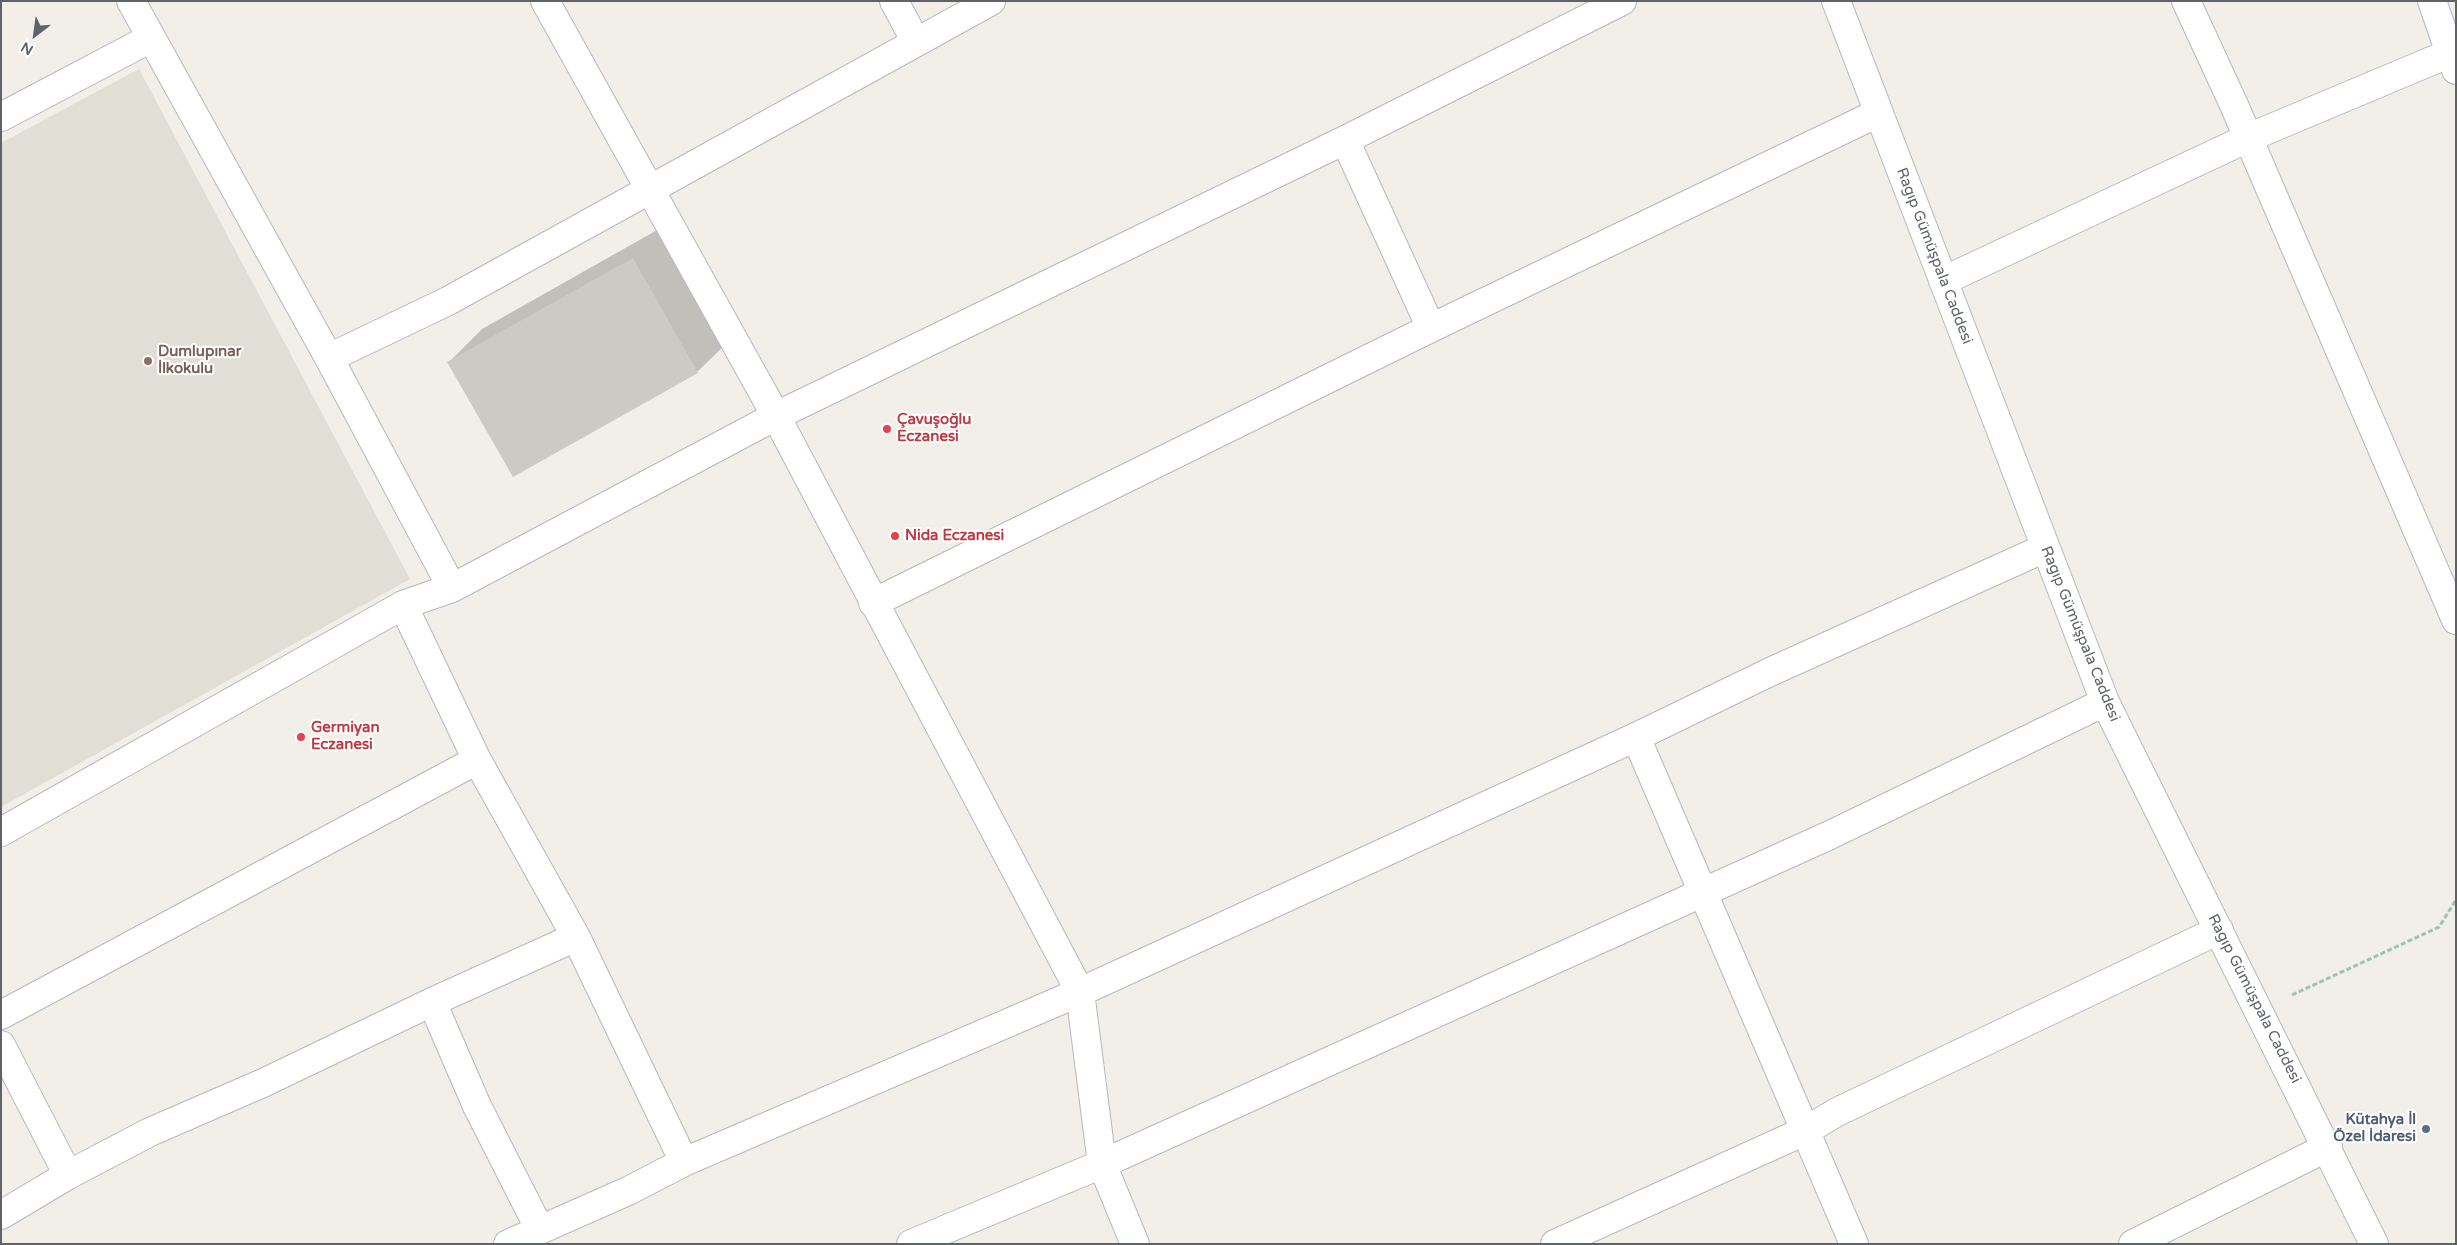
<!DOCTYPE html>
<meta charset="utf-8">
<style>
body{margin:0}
#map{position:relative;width:2457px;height:1245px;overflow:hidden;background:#f1efe8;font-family:"Varela Round",sans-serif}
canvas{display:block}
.frame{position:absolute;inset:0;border:2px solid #5f6368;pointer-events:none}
.north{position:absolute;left:10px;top:10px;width:50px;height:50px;-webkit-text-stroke:4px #fff;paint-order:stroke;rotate:210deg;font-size:14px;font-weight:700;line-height:20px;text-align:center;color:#5f6368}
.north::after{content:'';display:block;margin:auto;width:18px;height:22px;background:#5f6368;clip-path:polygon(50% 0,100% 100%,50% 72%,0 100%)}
</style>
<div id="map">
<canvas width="2457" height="1245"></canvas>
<div class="frame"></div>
<div class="north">N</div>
</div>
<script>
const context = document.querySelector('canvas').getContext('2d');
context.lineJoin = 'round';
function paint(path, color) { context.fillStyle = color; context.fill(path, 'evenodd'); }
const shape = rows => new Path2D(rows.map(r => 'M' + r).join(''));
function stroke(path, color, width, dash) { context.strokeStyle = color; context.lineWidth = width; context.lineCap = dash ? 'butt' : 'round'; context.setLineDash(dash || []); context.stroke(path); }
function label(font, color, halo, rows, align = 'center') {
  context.font = font + ' "Varela Round",sans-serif'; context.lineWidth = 4; context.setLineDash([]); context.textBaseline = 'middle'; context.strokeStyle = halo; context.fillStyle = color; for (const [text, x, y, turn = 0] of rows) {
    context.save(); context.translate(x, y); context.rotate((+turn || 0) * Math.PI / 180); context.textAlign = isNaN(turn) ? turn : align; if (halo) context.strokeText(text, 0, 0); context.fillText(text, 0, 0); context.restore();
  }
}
const education = shape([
 [139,69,410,579,1,807,1,143]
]);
const shadow = shape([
 [666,225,731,339,697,372,449,362,482,329]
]);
const building = shape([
 [633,258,698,373,513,477,447,362]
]);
const path = shape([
 [2292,995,2439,927,2456,900]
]);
const street = shape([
 [131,1,329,358,452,588],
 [545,1,776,416,1080,992,1102,1164,1135,1244],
 [894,1,916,42],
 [1836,1,2105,702,2374,1244],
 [2186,1,2234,105,2456,620],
 [2432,1,2456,70],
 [1,117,151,38],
 [1345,140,1431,328],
 [1943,281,2248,138,2448,54],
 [329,358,448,301,991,1],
 [873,603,1431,328,1878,113],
 [403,605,477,760,576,937,684,1162],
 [1636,737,1854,1244],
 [1,832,403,605,452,588,776,416,1345,140,1622,1],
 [432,1002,576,937],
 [1,1015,477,760],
 [1,1045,68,1175],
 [1,1215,68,1175,150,1132,263,1083,432,1002,477,1106,540,1230],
 [508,1244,628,1191,684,1162,1080,992,1636,737,1770,672,2045,548],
 [911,1244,1102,1164,1830,835,2105,702],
 [1555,1244,1807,1130,1837,1112,2219,930],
 [2133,1244,2328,1147]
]);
const markers = [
 [148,361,5,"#8d6e63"],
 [887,429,5,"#e0444e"],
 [895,536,5,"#e0444e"],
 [301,737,5,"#e0444e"],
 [2426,1129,5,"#5c6f8a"]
];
const streetNames = [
 ["Ragıp Gümüşpala Caddesi",1934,256,69],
 ["Ragıp Gümüşpala Caddesi",2080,634,68],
 ["Ragıp Gümüşpala Caddesi",2254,999,63]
];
const educationNames = [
 ["Dumlupınar",158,352],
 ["İlkokulu",158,369]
];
const healthNames = [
 ["Çavuşoğlu",897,420],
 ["Eczanesi",897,437],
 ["Nida Eczanesi",905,536],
 ["Germiyan",311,728],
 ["Eczanesi",311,745]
];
const serviceNames = [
 ["Kütahya İl",2416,1120],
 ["Özel İdaresi",2416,1137]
];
paint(education, '#e1ded6');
paint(shadow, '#0003');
paint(building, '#cccac5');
stroke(street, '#b5b8bc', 30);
stroke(path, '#9cc7a9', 3, [5, 2.5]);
stroke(street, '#fff', 28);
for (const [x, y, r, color] of markers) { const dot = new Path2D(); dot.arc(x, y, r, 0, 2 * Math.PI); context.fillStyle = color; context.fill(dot); stroke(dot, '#fff', 2); }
label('15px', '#5f6368', '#fff', streetNames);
label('bold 15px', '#785e54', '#fff', educationNames, 'left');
label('bold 15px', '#be3a42', '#fff', healthNames, 'left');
label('bold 15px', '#4e5e75', '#fff', serviceNames, 'right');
</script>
